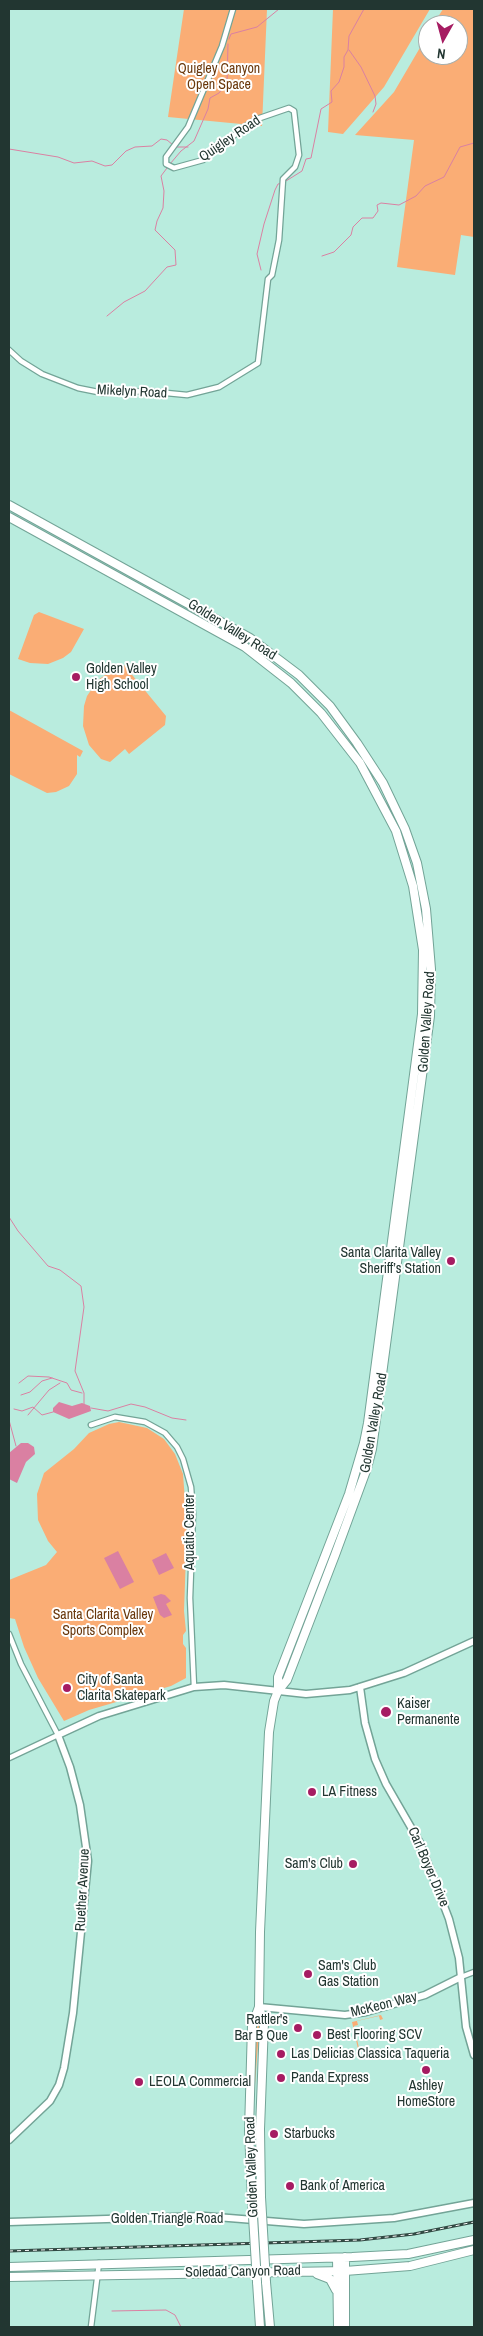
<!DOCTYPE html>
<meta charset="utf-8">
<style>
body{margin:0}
#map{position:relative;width:483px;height:2336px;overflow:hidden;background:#b9ecde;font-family:"Archivo Narrow",sans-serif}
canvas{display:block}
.frame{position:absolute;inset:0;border:10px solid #223631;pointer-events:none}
.north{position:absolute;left:418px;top:15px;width:50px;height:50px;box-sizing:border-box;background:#fff;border:1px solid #a7afad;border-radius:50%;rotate:187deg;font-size:14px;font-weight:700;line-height:20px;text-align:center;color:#223631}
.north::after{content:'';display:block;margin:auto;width:18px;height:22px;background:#a61c62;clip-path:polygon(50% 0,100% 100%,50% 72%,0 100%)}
</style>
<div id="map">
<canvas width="483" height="2336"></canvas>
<div class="frame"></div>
<div class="north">N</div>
</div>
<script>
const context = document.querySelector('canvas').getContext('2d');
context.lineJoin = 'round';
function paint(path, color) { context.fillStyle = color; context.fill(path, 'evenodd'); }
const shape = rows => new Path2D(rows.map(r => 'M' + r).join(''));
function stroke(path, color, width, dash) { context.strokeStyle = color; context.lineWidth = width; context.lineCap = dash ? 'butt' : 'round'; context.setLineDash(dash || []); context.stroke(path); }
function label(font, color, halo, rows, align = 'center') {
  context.font = font + ' "Archivo Narrow",sans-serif'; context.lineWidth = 4; context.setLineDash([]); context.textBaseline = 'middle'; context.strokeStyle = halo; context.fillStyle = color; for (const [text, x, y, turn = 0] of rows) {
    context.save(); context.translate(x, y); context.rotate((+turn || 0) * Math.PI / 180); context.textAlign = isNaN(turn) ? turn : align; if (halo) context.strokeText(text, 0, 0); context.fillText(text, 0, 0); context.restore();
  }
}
const green = shape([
 [184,9,267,9,262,126,168,117],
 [333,9,430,9,384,87,343,134,328,132],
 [443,9,474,9,474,237,461,235,455,275,397,267,414,140,355,135,394,92,428,34,428,55,458,55,458,25,433,25],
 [39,612,84,629,71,652,63,658,48,664,30,663,18,659,34,615],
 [124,665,166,716,165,725,129,754,125,749,110,762,101,759,89,745,83,726,84,706,87,696,98,680,115,668],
 [9,710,83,751,80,757,77,755,77,774,69,786,56,792,47,793,9,774],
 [119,1422,147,1428,164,1439,175,1454,183,1474,187,1527,184,1611,186,1631,183,1635,183,1644,186,1648,186,1678,171,1686,89,1710,64,1721,38,1678,24,1647,15,1619,9,1618,9,1580,46,1565,57,1552,48,1541,38,1520,37,1494,44,1473,74,1449,89,1433,109,1424],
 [381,2015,383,2019,380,2020,379,2016,357,2021,358,2025,354,2026,359,2048,363,2049,358,2049,352,2022],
 [260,2022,257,2057,253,2113,255,2031]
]);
const water = shape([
 [59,1402,72,1406,82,1403,90,1406,91,1411,69,1419,53,1412,53,1408],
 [21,1443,28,1443,34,1447,35,1454,26,1462,17,1483,9,1479,9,1453],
 [118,1551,134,1582,120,1589,104,1558],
 [166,1553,174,1568,159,1575,152,1560],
 [161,1594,165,1595,171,1601,166,1604,172,1615,164,1618,160,1615,153,1597]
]);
const stream = shape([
 [229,39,231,34,257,27,279,9],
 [349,50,361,67,375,96,376,104,373,112],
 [177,147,188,147],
 [9,149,58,157,74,163,92,161,105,166,112,165,126,151,135,147,152,146,161,139,167,140,173,145],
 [170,164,181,151,194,141,208,109,210,98,219,93,227,83,228,44],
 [286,181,302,171,306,159,311,158,321,109,332,102,331,91,339,82,344,67,344,57,348,50,349,36,364,9],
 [322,256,334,252,351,235,353,227,362,218,373,218,378,211,377,205,381,203,399,205,416,196,425,186,444,177,460,147,474,143],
 [261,270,257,254,264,224,275,190,278,184,282,183],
 [107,316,124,302,145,291,167,267,176,265,175,250,155,230,157,221,163,208,164,191,161,176,167,168],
 [9,1217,18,1231,48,1266,60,1270,81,1286,84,1307,75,1371,84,1393,84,1404],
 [19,1383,28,1376,49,1377,67,1383,71,1390,82,1393],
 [21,1395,30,1392,42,1381,52,1378],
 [91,1408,108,1411,131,1404,145,1407,172,1418,186,1420],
 [14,1409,22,1411,33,1407,42,1415,53,1412],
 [28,1415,49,1390,60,1383],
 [9,1420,16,1446],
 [112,2311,166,2310,175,2315,181,2327]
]);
const street = shape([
 [9,350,21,361,42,374,78,388,103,393,146,391,187,395,219,387,258,363,268,279,272,275,279,240,283,179,295,167,299,155,294,111,289,108,257,119,241,129,229,140,215,146,203,160,174,168,166,164,166,157,188,127,222,46,233,9],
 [91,1425,115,1417,145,1422,165,1433,177,1447,183,1459,191,1487,193,1514,190,1598,194,1687],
 [9,1634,21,1664,58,1735,9,1758],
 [461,1977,474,1972],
 [91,2327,99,2263]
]);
const secondary = shape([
 [360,1687,365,1723,375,1759,386,1784,420,1843,449,1919,459,1958,466,2027,474,2055],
 [259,2007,345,2015,366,2012,425,1995,461,1977],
 [9,2140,50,2101,59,2085,64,2068,73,2013,88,1861,80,1805,70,1767,58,1735,99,1716,194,1687,224,1685,306,1694,350,1690,404,1673,474,1641],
 [9,2222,204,2216,304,2224,394,2218,474,2203]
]);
const primary = shape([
 [9,505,250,638,299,675,330,706,357,743,383,783,405,829,417,863,426,909,431,969,430,1016,372,1449,367,1468,335,1555,287,1680,278,1691,274,1701,269,1732,260,1932,259,2007,264,2023,260,2129,261,2197],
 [9,517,245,647,291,683,321,713,360,763,396,831,413,886,423,950,422,1014,368,1423,364,1443,349,1494,278,1677,278,1691],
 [252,2200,249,2130,252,2026,259,2007],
 [345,2257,345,2327],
 [337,2258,338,2327],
 [9,2267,352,2257,408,2254,474,2240],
 [317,2274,330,2279,336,2290],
 [9,2277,345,2271,410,2266,474,2250],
 [257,2282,260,2327],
 [266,2282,270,2327]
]);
const rail = shape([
 [9,2251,360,2240,414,2234,474,2222]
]);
const primaryBridge = shape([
 [261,2197,266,2282],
 [252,2200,257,2282]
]);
const markers = [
 [76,677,5,"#a61c62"],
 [451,1261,5,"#a61c62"],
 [67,1688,5,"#a61c62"],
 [386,1712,6,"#a61c62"],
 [312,1792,5,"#a61c62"],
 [353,1864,5,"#a61c62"],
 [308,1974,5,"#a61c62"],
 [298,2028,5,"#a61c62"],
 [317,2035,5,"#a61c62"],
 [281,2054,5,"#a61c62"],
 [426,2070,5,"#a61c62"],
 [281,2078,5,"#a61c62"],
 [139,2082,5,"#a61c62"],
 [274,2134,5,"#a61c62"],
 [290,2186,5,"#a61c62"]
];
const parkNames = [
 ["Quigley Canyon",219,69],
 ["Open Space",219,85],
 ["Santa Clarita Valley",103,1615],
 ["Sports Complex",103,1631]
];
const streetNames = [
 ["Quigley Road",230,139,-34],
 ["Mikelyn Road",132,392,3],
 ["Golden Valley Road",232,630,32],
 ["Golden Valley Road",427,1022,-86],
 ["Golden Valley Road",374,1423,-80],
 ["Aquatic Center",190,1532,-90],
 ["Carl Boyer Drive",428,1867,67],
 ["Ruether Avenue",83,1890,-87],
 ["McKeon Way",384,2005,-14],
 ["Golden Valley Road",252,2167,-92],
 ["Golden Triangle Road",167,2219],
 ["Soledad Canyon Road",243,2272,-1]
];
const poiNames = [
 ["Golden Valley",86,669],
 ["High School",86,685],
 ["Santa Clarita Valley",441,1253,"right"],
 ["Sheriff’s Station",441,1269,"right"],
 ["City of Santa",77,1680],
 ["Clarita Skatepark",77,1696],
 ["Kaiser",397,1704],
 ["Permanente",397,1720],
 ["LA Fitness",322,1792],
 ["Sam's Club",343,1864,"right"],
 ["Sam's Club",318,1966],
 ["Gas Station",318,1982],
 ["Rattler's",288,2020,"right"],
 ["Bar B Que",288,2036,"right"],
 ["Best Flooring SCV",327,2035],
 ["Las Delicias Classica Taqueria",291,2054],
 ["Panda Express",291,2078],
 ["LEOLA Commercial",149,2082],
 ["Ashley",426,2086,"center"],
 ["HomeStore",426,2102,"center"],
 ["Starbucks",284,2134],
 ["Bank of America",300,2186]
];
paint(green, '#faad75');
paint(water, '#da80a2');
stroke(stream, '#da80a2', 1);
stroke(street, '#73a497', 7);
stroke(secondary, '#73a497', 9);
stroke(primary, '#73a497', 10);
stroke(street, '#fff', 4.5);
stroke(secondary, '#fff', 6);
stroke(primary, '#fff', 8);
stroke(rail, '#324943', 3);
stroke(rail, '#fff', 1, [4]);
stroke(primaryBridge, '#73a497', 10, []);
stroke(primaryBridge, '#fff', 8);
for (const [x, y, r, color] of markers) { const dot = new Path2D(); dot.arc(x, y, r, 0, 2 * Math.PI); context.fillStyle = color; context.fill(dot); stroke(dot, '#fff', 2); }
label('14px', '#69370b', '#fff', parkNames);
label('14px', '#223631', '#fff', streetNames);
label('14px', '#223631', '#fff', poiNames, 'left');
</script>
